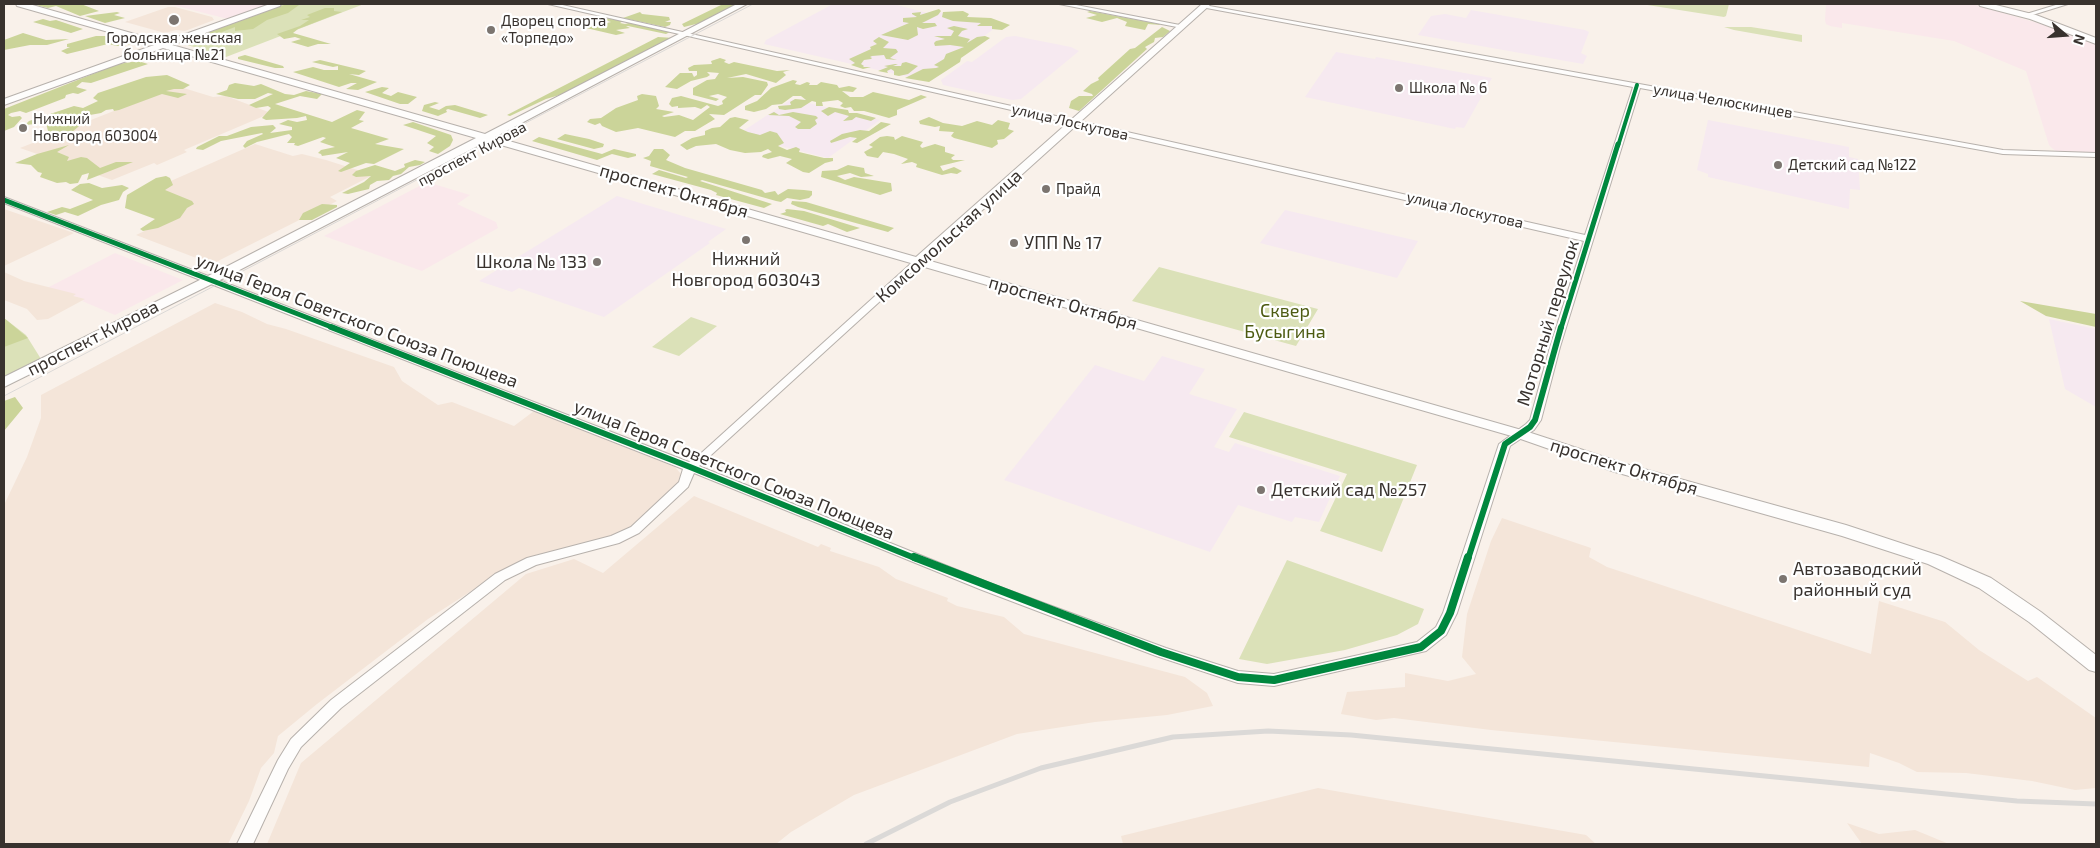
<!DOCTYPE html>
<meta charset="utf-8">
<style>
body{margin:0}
#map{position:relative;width:2100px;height:848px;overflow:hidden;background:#f9f1ea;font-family:"Exo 2",sans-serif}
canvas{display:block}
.frame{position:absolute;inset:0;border:5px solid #38322e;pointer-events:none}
.north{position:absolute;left:2040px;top:10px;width:50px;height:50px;-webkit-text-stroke:4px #fff;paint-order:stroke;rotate:108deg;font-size:14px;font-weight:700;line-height:20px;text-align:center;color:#38322e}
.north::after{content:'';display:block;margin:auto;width:18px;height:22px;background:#38322e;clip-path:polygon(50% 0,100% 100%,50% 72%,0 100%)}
</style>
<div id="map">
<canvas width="2100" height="848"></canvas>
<div class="frame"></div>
<div class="north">N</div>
</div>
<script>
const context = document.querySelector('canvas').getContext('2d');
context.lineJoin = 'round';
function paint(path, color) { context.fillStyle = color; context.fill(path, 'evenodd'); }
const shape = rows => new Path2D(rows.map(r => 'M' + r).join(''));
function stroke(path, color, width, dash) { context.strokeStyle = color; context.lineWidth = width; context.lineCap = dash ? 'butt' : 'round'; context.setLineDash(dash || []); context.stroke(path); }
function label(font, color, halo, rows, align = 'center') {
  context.font = font + ' "Exo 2",sans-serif'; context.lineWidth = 4.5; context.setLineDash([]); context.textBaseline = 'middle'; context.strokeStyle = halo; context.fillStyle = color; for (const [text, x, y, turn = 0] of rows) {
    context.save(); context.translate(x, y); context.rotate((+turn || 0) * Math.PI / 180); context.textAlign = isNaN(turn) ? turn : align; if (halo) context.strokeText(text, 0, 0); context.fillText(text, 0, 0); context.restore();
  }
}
const commercial = shape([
 [177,4,270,4,228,19,173,5],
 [1826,4,1972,4,2041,24,2096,45,2096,153,2057,152,2052,148,2049,145,2026,71,1954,41,1842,23,1842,28,1830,26,1826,24,1825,20],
 [427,182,470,195,457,204,496,222,498,228,422,271,324,236],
 [115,253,183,280,115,315,82,301,84,300,47,288]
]);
const built = shape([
 [168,7,175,7,212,17,214,20,185,31,176,30,165,33,125,22],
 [177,86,213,97,226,96,271,113,184,150,187,152,157,165,154,163,112,180,20,148],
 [255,144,293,156,302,154,326,160,373,175,330,197,337,201,212,264,136,235,183,213,148,191],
 [4,209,74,233,4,266],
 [4,272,24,281,76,294,73,296,85,299,48,319,37,320,27,309,4,300],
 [215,303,242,312,267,324,286,329,394,367,402,381,438,405,452,402,514,426,534,411,675,467,681,474,679,483,631,527,609,538,536,555,499,573,428,619,317,704,278,736,274,753,261,768,249,801,228,844,4,844,4,505,27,457,41,418,41,395],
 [694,496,818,547,821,544,831,548,830,551,879,567,896,579,948,598,947,601,957,606,1004,617,1024,634,1185,677,1207,693,1213,706,1167,715,1095,722,1017,734,854,795,791,832,776,844,267,844,301,763,526,574,574,559,603,573],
 [1502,518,1591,548,1589,557,1607,567,1871,654,1879,601,1945,622,1979,650,2028,681,2037,677,2096,718,2096,788,2075,790,2032,781,1966,773,1917,772,1899,763,1870,753,1869,767,1491,730,1394,718,1376,720,1341,714,1347,692,1405,687,1405,673,1448,681,1476,674,1462,657,1467,614,1491,541],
 [1318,788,1586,835,1596,844,1123,844,1121,836],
 [1847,823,1879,834,1915,830,1949,844,1862,844]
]);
const education = shape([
 [833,4,893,4,928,13,933,11,1001,24,960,53,926,81,764,44,766,40],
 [1471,10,1585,30,1589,32,1581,53,1587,56,1583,64,1418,35,1431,16,1445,14,1466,18],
 [1015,36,1071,47,1079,51,1021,99,1012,100,943,85,941,80,967,61,972,62,1006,37],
 [1336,52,1375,59,1376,57,1492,78,1464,128,1456,127,1455,129,1305,97],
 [792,99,880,120,828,158,737,135],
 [1708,120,1849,147,1849,157,1858,159,1860,190,1850,189,1849,209,1708,177,1708,174,1697,170],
 [617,196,726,229,708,242,710,243,604,317,519,288,512,292,479,281],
 [1285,210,1418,241,1397,278,1260,243],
 [2049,319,2096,329,2096,407,2065,389],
 [1162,356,1205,369,1189,394,1237,409,1214,447,1229,452,1235,443,1340,476,1319,522,1295,517,1292,522,1238,505,1210,552,1004,480,1095,365,1144,381]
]);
const green = shape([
 [282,4,364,4,226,57,181,43,186,39],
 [1641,4,1729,4,1726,16,1724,17],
 [1724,27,1751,27,1802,35,1802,42,1734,30],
 [1159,267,1314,308,1318,309,1296,346,1132,301],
 [691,317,717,326,679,356,652,347],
 [4,318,26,335,41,359,4,378],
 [1244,412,1417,465,1382,552,1320,531,1347,474,1229,437],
 [1287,560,1424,609,1418,624,1397,635,1345,650,1267,664,1239,659]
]);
const forest = shape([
 [32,4,81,4,99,11,80,16,56,6,48,8],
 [287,4,299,5,288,13,267,20,253,29,235,31,235,27,222,32,204,34],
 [723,4,742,4,708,21,684,27,682,24],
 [325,8,334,8,334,11,342,12,298,29,293,33,331,44,318,44,308,47,291,42,301,39,295,37,284,39,277,34,300,26,309,20,301,20,310,17,307,15],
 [939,9,941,11,938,15,922,23,935,23,937,26,923,29,917,27,918,35,908,40,881,35,909,23,903,22,903,18,917,17,912,14,912,13,921,12,920,15],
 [963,11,969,14,967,17,991,18,1010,25,1002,30,992,29,992,26,977,26,981,23,953,21,942,17,943,12],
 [1090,11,1159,24,1161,25,1148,24,1145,30,1125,26,1127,22,1117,18,1102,22,1086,18,1097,15,1087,12],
 [117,12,120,13,114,15,125,18,105,23,85,16],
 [640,12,642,14,669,17,670,20,665,22,671,22,670,25,665,27,623,18],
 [605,18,623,21,620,23,625,24,629,23,670,32,666,34,628,26,626,26,630,28,616,30,625,33,616,35,586,28,611,22,605,20],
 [43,19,50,21,56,20,83,29,71,33,33,22],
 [954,26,968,29,962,31,958,36,970,39,967,43,977,37,985,36,990,38,961,58,960,62,929,82,905,78,923,69,936,68,939,67,934,65,944,59,946,54,964,47,950,45,935,46,934,43,936,41,945,39,934,36,951,36,954,31,947,28],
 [1162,27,1170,31,1163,37,1155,38,1154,42,1145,47,1147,49,1079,111,1069,108,1071,101,1079,96,1093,96,1092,94,1083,91,1091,84,1099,80,1098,78,1130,49,1135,48],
 [23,33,46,40,69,39,47,45,30,45,4,50,4,40],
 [96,36,105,36,132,44,117,46,108,44,67,54,61,51,70,47,67,47,67,44],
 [658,37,674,38,563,94,546,99,510,116,507,115],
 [879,37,889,42,883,48,896,49,898,52,890,58,897,60,886,59,884,55,872,56,870,57,872,58,871,59,864,60,861,64,864,66,863,67,871,67,863,69,851,65,855,63,849,59,871,49,870,47,877,44,873,41],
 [245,55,283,66,284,68,275,68,238,59,238,57],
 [720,58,726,60,724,62,729,64,734,62,777,71,790,70,783,72,786,75,776,83,746,74,727,78,743,77,767,82,768,85,761,95,755,95,724,115,709,114,715,119,695,131,685,131,675,137,638,128,616,132,602,126,600,123,595,125,587,122,590,119,601,118,616,108,638,100,637,96,642,94,656,96,659,106,656,109,674,112,662,116,664,117,679,115,693,120,710,107,707,105,701,109,695,107,678,108,678,106,672,107,669,104,672,98,681,96,718,106,723,104,722,101,727,97,718,94,709,96,719,99,716,101,693,95,693,88,707,80,715,79,719,73,707,72,710,75,707,77,691,81,677,89,665,87,680,73,692,73,694,77,697,75,697,71,689,71,688,68,694,65,712,64,711,61],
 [320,60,366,71,359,75,349,74,377,82,358,90,346,89,357,83,351,83,339,87,293,72,313,67,324,70,338,70,338,66,333,67,312,62],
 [138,61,148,64,91,83,82,82,76,87,87,90,78,94,73,93,66,95,65,98,26,113,20,111,11,113,8,115,12,117,20,116,22,118,14,127,4,131,4,109,118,64],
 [906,62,918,66,908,74,899,76,894,75,894,71,891,69,887,71,888,73,878,71,888,67,884,66,895,64,898,64,893,66,901,66,902,63],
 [167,75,190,85,183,89,174,89,166,91,187,94,178,98,162,94,119,110,114,111,113,109,106,110,101,113,90,115,77,121,84,122,72,132,46,139,40,138,48,131,46,123,25,125,29,121,74,106,83,108,98,101,93,98,98,93,146,77],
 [793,80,797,81,795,84,800,85,807,82,810,83,809,85,817,85,821,82,837,85,839,88,849,86,857,88,853,92,842,91,850,97,863,97,873,92,909,100,921,95,927,97,897,110,897,115,889,118,864,111,854,111,851,107,845,108,840,106,843,103,838,100,822,102,823,106,816,106,816,102,812,101,801,108,785,110,779,109,778,106,791,105,790,102,795,99,806,100,801,96,793,96,782,104,772,105,766,109,754,112,745,110,745,106,757,101,771,88],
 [235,83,254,86,261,84,285,94,294,95,306,91,322,94,317,99,300,96,275,104,332,122,357,110,365,112,359,120,364,121,351,128,389,139,375,144,404,149,374,164,366,163,341,172,338,171,350,163,336,158,348,152,322,156,321,154,318,153,321,150,335,147,320,142,326,138,323,137,298,146,294,145,295,143,287,143,292,137,289,134,257,142,245,148,243,146,247,141,263,134,262,133,221,141,203,150,196,149,197,147,219,136,227,136,251,127,273,125,276,128,270,133,292,130,292,127,279,124,288,120,297,122,307,120,306,116,297,118,266,120,262,118,271,108,268,106,256,108,249,105,273,94,268,93,255,99,238,99,216,94,227,90,229,85],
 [382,87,389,88,382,93,391,96,398,92,417,97,408,104,400,104,365,92],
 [435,102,439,103,429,107,439,110,446,106,455,105,488,115,480,118,448,109,446,110,447,112,438,116,422,111,424,105],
 [829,107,848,110,849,113,857,113,876,118,871,121,856,117,852,120,843,121,849,116,835,112,828,116,821,111],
 [774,112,779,115,793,112,816,116,818,118,815,120,817,124,810,129,798,129,795,127,801,122,789,116,768,115],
 [735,117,749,120,739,128,748,132,760,135,770,131,777,133,784,143,778,146,787,150,796,147,800,149,799,152,824,158,833,158,833,161,825,163,809,173,803,172,786,163,792,159,780,156,768,159,762,157,763,155,772,152,768,149,761,152,745,153,730,150,716,144,696,146,687,150,680,145,692,138,705,135,705,131,712,128,720,127,730,118],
 [929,117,943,123,962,126,977,121,992,125,998,120,1010,123,1008,129,1014,131,1004,139,997,140,998,144,992,148,954,138,951,136,954,132,939,131,940,126,935,127,920,124,919,121],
 [413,122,451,135,453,140,450,146,438,154,429,151,434,147,427,143,436,136,403,125],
 [881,122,891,124,857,143,852,142,857,138,850,137,831,143,830,141,842,134,860,130,869,131],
 [565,134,589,139,604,144,603,147,594,149,557,139],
 [887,136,894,137,895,140,902,136,923,142,920,146,922,148,935,144,945,147,945,152,955,155,951,158,953,160,965,160,940,166,943,171,954,167,962,171,957,174,951,173,942,175,916,167,917,164,912,162,901,164,908,159,894,154,883,152,878,158,867,156,864,152,873,147,869,145,880,137],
 [539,137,602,154,614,149,636,154,636,156,628,158,612,154,597,160,532,141],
 [69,145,57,152,69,157,67,161,81,157,87,158,100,168,116,162,133,162,87,180,89,173,82,175,78,183,70,184,66,182,57,183,40,177,42,173,38,172,31,165,15,163,37,154],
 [654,149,663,149,670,155,666,160,685,168,762,190,765,193,775,191,778,195,788,189,804,190,812,191,812,195,809,198,800,200,787,198,781,202,776,201,702,180,700,181,772,204,764,208,716,195,717,193,711,190,652,174,659,170,686,178,688,177,650,166,651,161,643,158,649,156],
 [415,160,425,162,420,165,409,167,401,174,393,176,389,180,377,181,370,185,369,189,348,194,342,193,364,182,371,176,356,177,352,175,356,171,375,165,395,171,405,167,404,164],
 [848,165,864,168,865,173,874,176,861,177,850,173,837,176,845,180,854,177,891,183,892,191,880,195,821,177,822,171,837,170],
 [166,176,170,178,173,185,165,190,192,201,194,204,187,208,180,218,158,228,143,231,140,229,155,219,125,208,127,195,156,178],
 [89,183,102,188,122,185,129,188,123,192,119,200,101,205,78,216,65,212,56,215,47,212,62,207,70,209,93,200,71,190,80,184],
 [792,201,806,202,894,228,888,232,798,207,791,204],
 [322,204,337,205,337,207,312,220,299,220,303,213],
 [787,209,804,211,860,228,847,232,828,224,823,226,780,214,786,212,785,210],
 [2020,301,2096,314,2096,327,2046,316],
 [4,318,28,338,4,347],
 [15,397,23,408,4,431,4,401]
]);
const street = shape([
 [548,4,558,4,1585,235,1633,87,1201,7,1204,5,2003,150,2096,153,2096,157,2003,154,1640,88,1560,347,1541,420,1534,430,1510,446,1457,613,1446,635,1426,651,1274,686,1238,683,1156,656,982,590,694,473,688,487,639,533,619,543,536,565,505,580,341,708,301,747,288,769,253,844,237,844,278,760,291,739,331,700,495,574,527,558,611,536,631,527,679,482,683,469,4,203,4,197,689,462,698,456,916,259,922,259,922,263,699,466,992,584,1166,648,1238,671,1274,674,1417,642,1436,627,1443,613,1499,444,1526,424,1530,420,1550,347,1584,241,548,4],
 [1059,4,1071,4,1185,26,1182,28,1059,4],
 [2059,4,2068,4,2026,17,2023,15,2059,4]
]);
const secondary = shape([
 [16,4,29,4,163,42,270,4,281,4,280,6,172,45,485,134,737,4,747,4,495,137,916,257,1202,4,1211,4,927,260,1525,431,1626,464,1846,525,1940,556,1991,578,2041,612,2096,655,2096,672,2089,670,2029,622,1979,588,1928,564,1842,536,1615,472,1515,437,487,141,228,276,4,387,4,377,220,270,476,138,163,48,4,105,4,99,154,45,17,6,16,4],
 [1979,4,1992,4,2036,15,2096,38,2096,44,2030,19,1980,6,1979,4]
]);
const tram = shape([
 [4,396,753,4]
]);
const rail = shape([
 [866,844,950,802,1041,768,1173,737,1268,731,1351,735,2017,801,2096,804]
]);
const cyclewayFar3 = shape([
 [1618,146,1637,85]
]);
const cyclewayFar2 = shape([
 [4,200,334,328],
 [1561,328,1618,144]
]);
const cyclewayFar1 = shape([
 [331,327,690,467,917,559],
 [1468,559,1505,444,1530,427,1535,420,1561,327]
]);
const cycleway = shape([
 [914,557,1161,652,1238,677,1274,680,1421,647,1441,631,1450,613,1468,557]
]);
const markers = [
 [174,20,6,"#7c7570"],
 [491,30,5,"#7c7570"],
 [1399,88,5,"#7c7570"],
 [23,128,5,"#7c7570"],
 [1778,165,5,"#7c7570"],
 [1046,189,5,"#7c7570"],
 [746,240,5,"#7c7570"],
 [1014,243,5,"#7c7570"],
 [597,262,5,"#7c7570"],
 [1261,490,5,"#7c7570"],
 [1783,579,5,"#7c7570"]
];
const farPoinames = [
 ["Дворец спорта",501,21],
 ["«Торпедо»",501,38],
 ["Городская женская",174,38,"center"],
 ["больница №21",174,55,"center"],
 ["Школа № 6",1409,88],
 ["Нижний",33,119],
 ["Новгород 603004",33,136],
 ["Детский сад №122",1788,165],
 ["Прайд",1056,189]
];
const farStreetnames = [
 ["улица Челюскинцев",1723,101,10],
 ["улица Лоскутова",1070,122,13],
 ["проспект Кирова",472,154,-28],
 ["улица Лоскутова",1465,210,13]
];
const streetNames = [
 ["проспект Октября",674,191,16],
 ["Комсомольская улица",949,236,-42],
 ["проспект Октября",1063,303,16],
 ["улица Героя Советского Союза Поющева",357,321,21],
 ["Моторный переулок",1548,323,-73],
 ["проспект Кирова",93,338,-27],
 ["проспект Октября",1624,467,17],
 ["улица Героя Советского Союза Поющева",734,470,22]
];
const poiNames = [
 ["УПП № 17",1024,243],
 ["Нижний",746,259,"center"],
 ["Новгород 603043",746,280,"center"],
 ["Школа № 133",587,262,"right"],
 ["Детский сад №257",1271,490],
 ["Автозаводский",1793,569],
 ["районный суд",1793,590]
];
const parkNames = [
 ["Сквер",1285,311],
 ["Бусыгина",1285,332]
];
paint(commercial, '#fae8eb');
paint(built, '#f4e5d9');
paint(education, '#f6e9f0');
paint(green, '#dbe1b8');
paint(forest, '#cbd499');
stroke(street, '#b7b1ac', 2);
stroke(secondary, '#b7b1ac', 2);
paint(street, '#fefdfc');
paint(secondary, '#fefdfc');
stroke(tram, '#dbd9d7', 1);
stroke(rail, '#dbd9d7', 5);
stroke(cyclewayFar3, '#00873e', 4);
stroke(cyclewayFar2, '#00873e', 5);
stroke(cyclewayFar1, '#00873e', 6);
stroke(cycleway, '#00873e', 8);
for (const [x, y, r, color] of markers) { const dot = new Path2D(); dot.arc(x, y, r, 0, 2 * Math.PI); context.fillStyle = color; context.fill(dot); stroke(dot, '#fff', 2); }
label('15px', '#38322e', '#fff', farPoinames, 'left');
label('15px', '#38322e', '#fff', farStreetnames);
label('18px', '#38322e', '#fff', streetNames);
label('18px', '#38322e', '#fff', poiNames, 'left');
label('18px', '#4d5b12', '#fff', parkNames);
</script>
